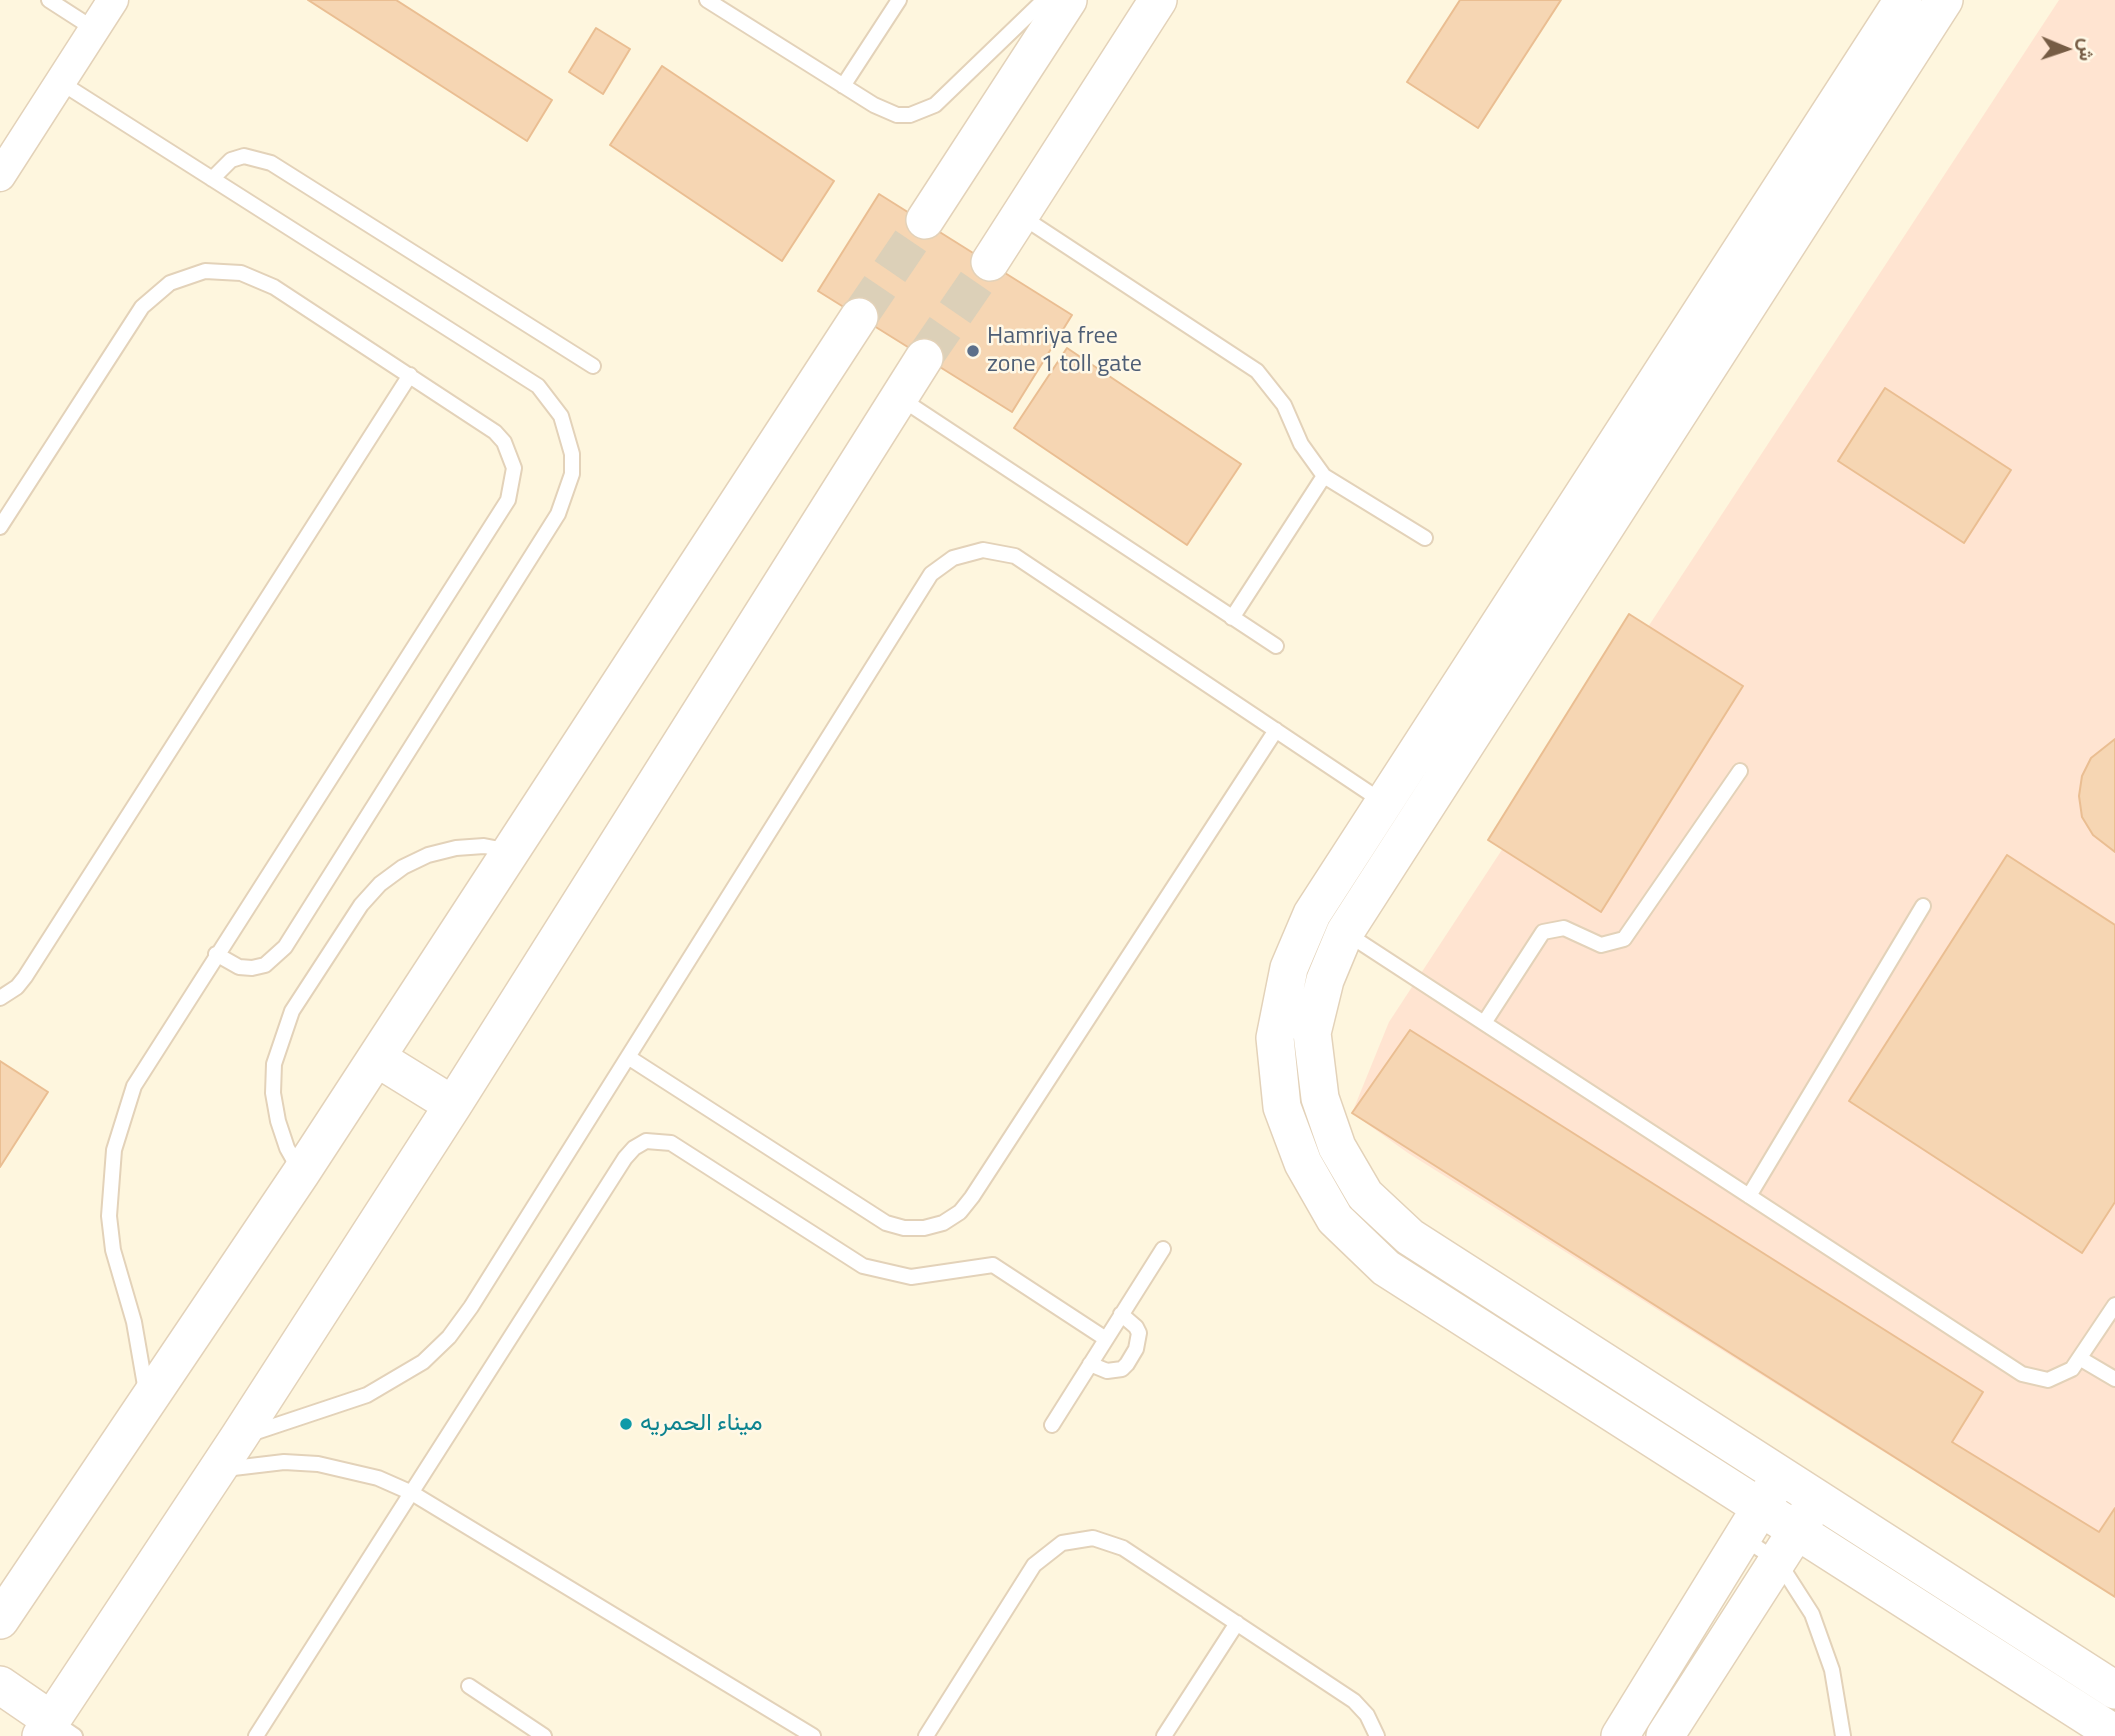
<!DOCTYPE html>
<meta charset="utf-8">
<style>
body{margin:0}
#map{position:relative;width:2115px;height:1736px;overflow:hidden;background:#fef6de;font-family:"Titillium Web",Vazirmatn,sans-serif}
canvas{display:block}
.north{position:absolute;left:2031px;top:14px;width:70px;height:70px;-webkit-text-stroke:5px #fff8e6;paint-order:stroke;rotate:92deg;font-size:19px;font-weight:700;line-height:28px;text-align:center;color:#765c44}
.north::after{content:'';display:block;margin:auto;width:24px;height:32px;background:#765c44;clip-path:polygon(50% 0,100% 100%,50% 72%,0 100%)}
</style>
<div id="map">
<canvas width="2115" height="1736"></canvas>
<div class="north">ش</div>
</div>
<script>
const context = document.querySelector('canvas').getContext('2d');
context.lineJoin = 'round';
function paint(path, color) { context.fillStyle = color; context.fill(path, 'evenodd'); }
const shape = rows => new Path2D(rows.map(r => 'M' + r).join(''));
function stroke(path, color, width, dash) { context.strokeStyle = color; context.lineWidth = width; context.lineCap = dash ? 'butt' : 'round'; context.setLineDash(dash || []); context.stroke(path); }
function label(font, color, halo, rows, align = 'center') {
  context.font = font + ' "Titillium Web",Vazirmatn,sans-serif'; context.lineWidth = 5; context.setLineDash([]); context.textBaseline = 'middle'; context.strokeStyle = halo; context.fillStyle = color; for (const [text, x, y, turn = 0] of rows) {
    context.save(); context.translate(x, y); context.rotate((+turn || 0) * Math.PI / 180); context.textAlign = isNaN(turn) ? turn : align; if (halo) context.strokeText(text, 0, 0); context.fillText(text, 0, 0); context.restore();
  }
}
const commercial = shape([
 [2059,0,2115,0,2115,1597,1408,1153,1352,1113,1389,1022]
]);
const building = shape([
 [308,0,396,0,552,100,527,141,308,0],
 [1460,0,1561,0,1478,128,1407,82,1460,0],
 [596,28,630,49,603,94,569,72,596,28],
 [662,66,834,181,782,261,610,145,662,66],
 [879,194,1072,315,1012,412,818,291,879,194],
 [1067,348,1241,464,1187,545,1014,428,1067,348],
 [1885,388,2011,470,1964,543,1838,461,1885,388],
 [1629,614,1743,686,1601,912,1488,840,1629,614],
 [2115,739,2115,852,2093,835,2082,817,2079,796,2082,776,2091,758,2115,739],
 [2007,855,2115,925,2115,1202,2082,1253,1849,1101,2007,855],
 [1410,1030,1983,1392,1952,1442,2099,1532,2115,1508,2115,1597,1352,1113,1410,1030],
 [0,1061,48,1092,0,1167,0,1061]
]);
const tertiaryTunnel = shape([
 [859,317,925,220],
 [924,358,990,262]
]);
const service = shape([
 [49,0,94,29],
 [707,0,874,105,897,115,910,115,935,105,1044,0],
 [60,82,538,386,561,416,572,454,572,474,558,514,285,947,265,965,252,968,239,967,216,954],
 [843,86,899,0],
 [212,179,231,160,244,156,271,163,593,366],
 [1021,216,1257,371,1284,405,1301,444,1324,476,1425,538],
 [900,398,1276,646],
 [0,527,142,307,170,283,205,271,241,273,274,287,495,432,504,442,514,468,508,500,134,1086,114,1150,109,1216,113,1250,134,1322,146,1391],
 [1232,618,1324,476],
 [1346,933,2022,1374,2048,1380,2072,1369,2115,1305],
 [0,998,17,987,25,977,410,375],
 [1484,1023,1543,932,1564,928,1601,945,1624,939,1740,771],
 [628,1057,886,1223,904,1228,924,1228,943,1223,960,1212,972,1197,1276,730],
 [300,1171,287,1148,278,1121,273,1093,274,1064,292,1011,361,905,380,884,403,867,428,855,456,848,484,846,510,851],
 [1749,1196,1923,906],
 [2081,1359,2115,1379],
 [1090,1364,1107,1371,1122,1369,1127,1364,1136,1349,1139,1333,1136,1327,1121,1314],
 [1052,1425,1163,1249],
 [250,1434,367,1395,423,1362,449,1337,471,1307,931,574,953,558,983,550,1015,556,1383,802],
 [225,1469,284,1462,318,1464,378,1478,412,1493,813,1736],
 [1743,1538,1778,1561,1812,1614,1832,1670,1843,1736],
 [469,1686,544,1736],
 [53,1721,75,1736],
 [256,1736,625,1158,634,1148,646,1141,671,1143,863,1266,911,1277,993,1265,1106,1339],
 [926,1736,1034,1565,1062,1543,1093,1538,1123,1548,1354,1701,1367,1715,1377,1736],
 [1164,1736,1237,1623]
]);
const minor = shape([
 [0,176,113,0]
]);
const tertiary = shape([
 [1903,0,1312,914,1289,968,1275,1038,1282,1107,1303,1163,1335,1219,1386,1268,2115,1734],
 [1944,0,1345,932,1325,980,1312,1033,1320,1098,1337,1147,1365,1195,1410,1237,2115,1690],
 [925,220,1068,0],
 [990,262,1158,0],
 [377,1058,453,1105],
 [0,1620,301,1173,859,317],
 [0,1685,51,1720],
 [41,1736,239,1437,453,1105,924,358],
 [1620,1736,1774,1486],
 [1665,1736,1810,1510]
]);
const markers = [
 [973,351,7,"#5c6f8a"],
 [626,1424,7,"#0f9aa8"]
];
const serviceNames = [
 ["Hamriya free",987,337],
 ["zone 1 toll gate",987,365]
];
const cultureNames = [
 ["ميناء الحمريه",640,1424]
];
paint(commercial, '#ffe4d1');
paint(building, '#f6d6b3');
stroke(building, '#eabe92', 2);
stroke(tertiaryTunnel, '#dcd0b8', 37, [37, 18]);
stroke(service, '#e3d2b9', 18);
stroke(minor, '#e3d2b9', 33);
stroke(tertiary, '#e3d2b9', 40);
stroke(service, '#fff', 14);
stroke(minor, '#fff', 30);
stroke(tertiary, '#fff', 37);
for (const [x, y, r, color] of markers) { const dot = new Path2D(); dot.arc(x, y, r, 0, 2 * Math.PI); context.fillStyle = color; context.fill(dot); stroke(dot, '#fff8e6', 2.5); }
label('24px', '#4e5e75', '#fff8e6', serviceNames, 'left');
label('24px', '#0d838f', '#fff8e6', cultureNames, 'left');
</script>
